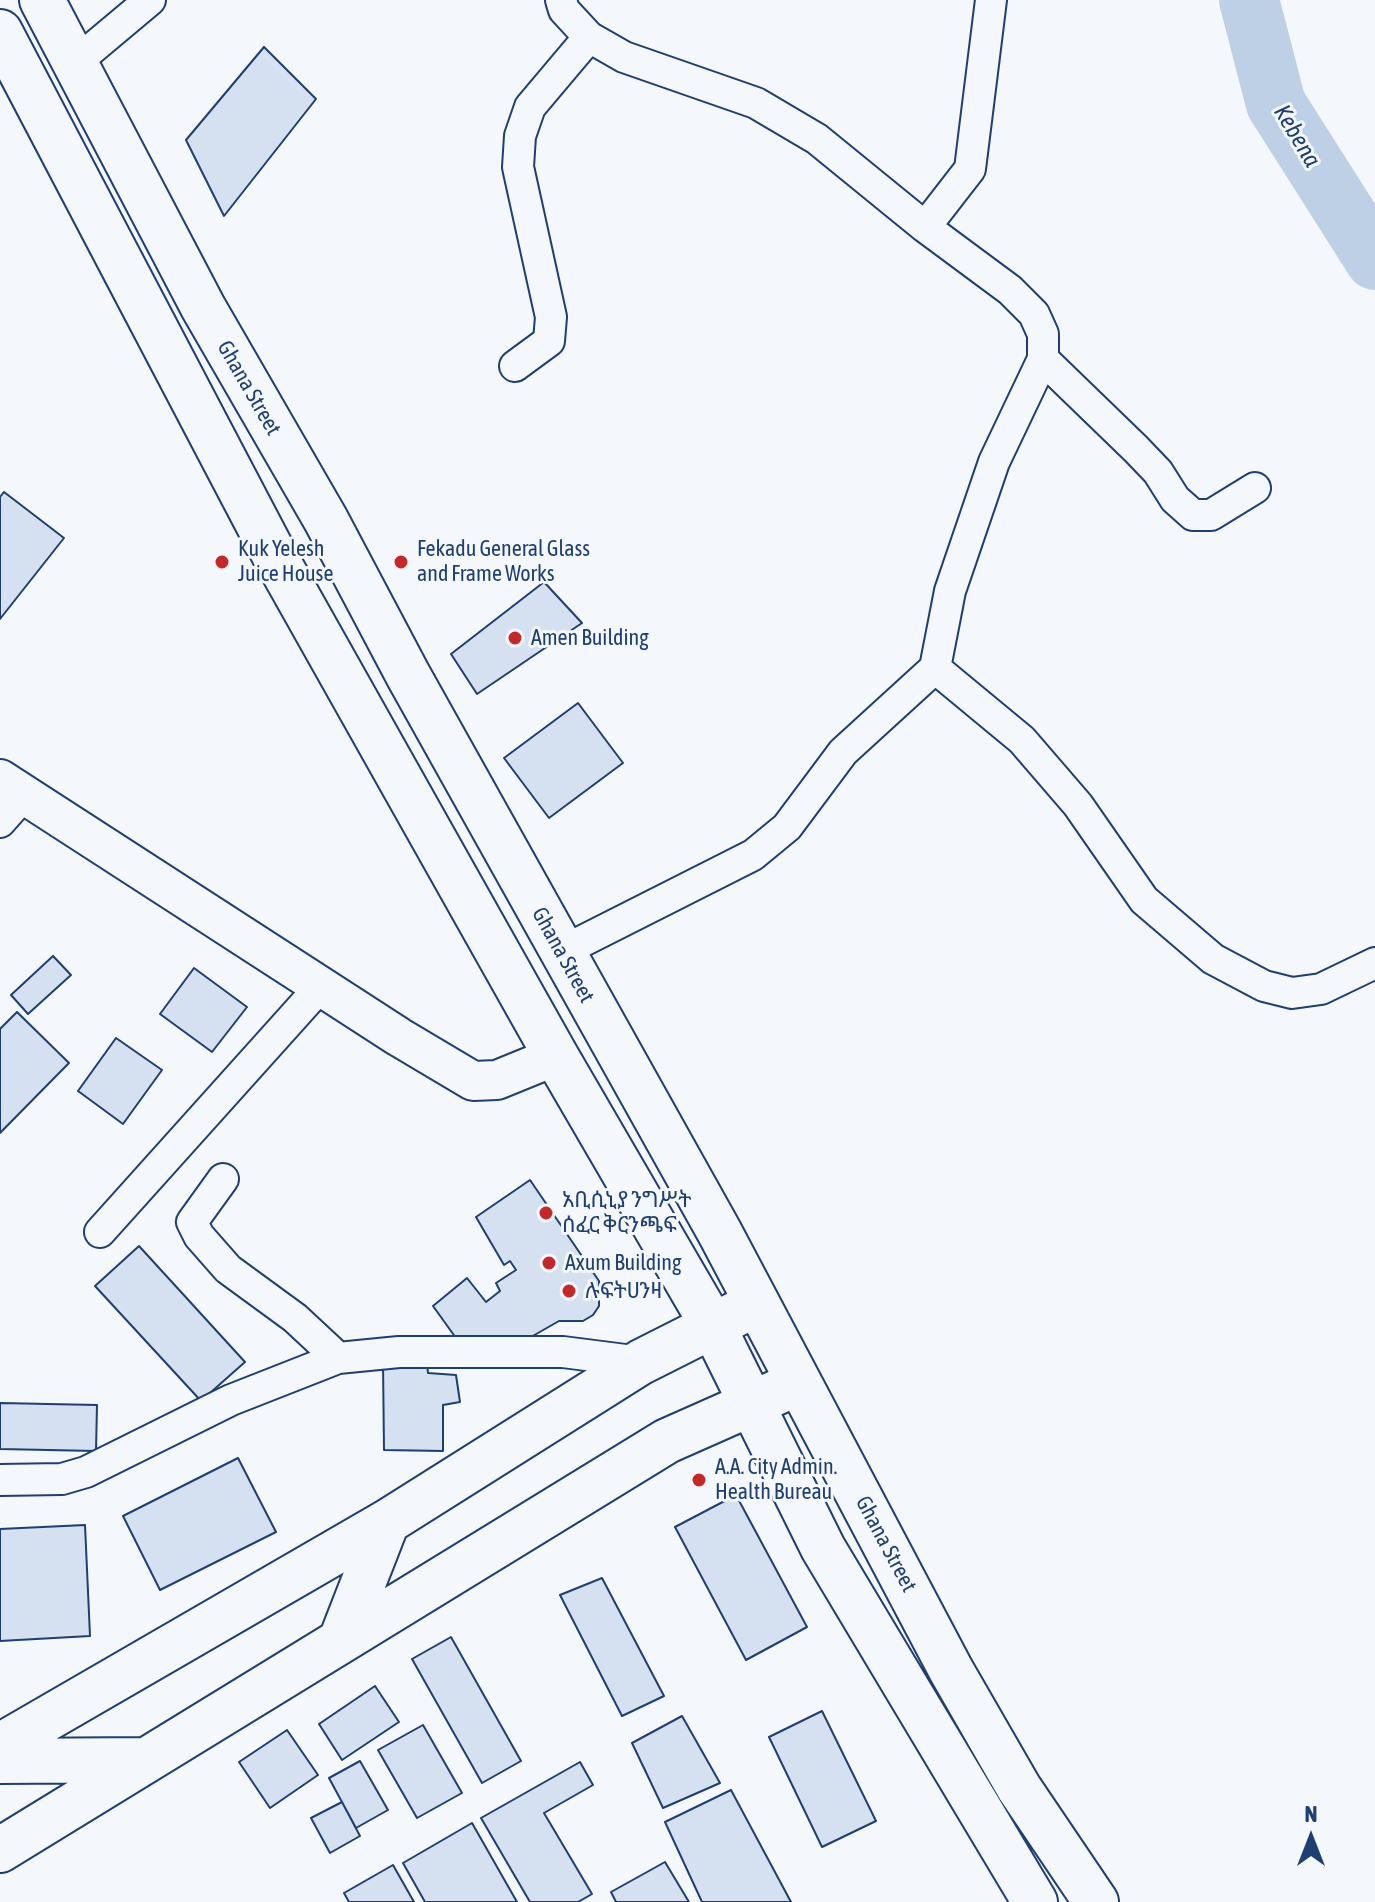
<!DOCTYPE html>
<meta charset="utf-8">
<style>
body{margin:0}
#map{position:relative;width:1375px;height:1902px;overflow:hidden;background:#f4f7fb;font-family:"Asap Condensed",sans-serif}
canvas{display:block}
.north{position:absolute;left:1271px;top:1798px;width:80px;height:80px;-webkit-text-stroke:6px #f4f7fb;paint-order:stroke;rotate:0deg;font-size:22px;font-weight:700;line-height:32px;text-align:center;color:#1d3f73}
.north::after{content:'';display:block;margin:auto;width:28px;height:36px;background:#1d3f73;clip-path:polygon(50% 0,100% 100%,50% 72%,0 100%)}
</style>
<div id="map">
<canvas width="1375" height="1902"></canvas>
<div class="north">N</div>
</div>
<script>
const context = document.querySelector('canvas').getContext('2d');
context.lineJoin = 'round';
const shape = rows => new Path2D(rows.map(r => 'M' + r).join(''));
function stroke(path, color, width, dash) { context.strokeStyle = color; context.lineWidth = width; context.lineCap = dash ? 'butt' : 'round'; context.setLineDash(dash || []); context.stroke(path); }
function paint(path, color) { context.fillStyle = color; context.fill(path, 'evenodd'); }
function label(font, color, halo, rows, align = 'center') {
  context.font = font + ' "Asap Condensed","Noto Sans Ethiopic",sans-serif'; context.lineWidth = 6; context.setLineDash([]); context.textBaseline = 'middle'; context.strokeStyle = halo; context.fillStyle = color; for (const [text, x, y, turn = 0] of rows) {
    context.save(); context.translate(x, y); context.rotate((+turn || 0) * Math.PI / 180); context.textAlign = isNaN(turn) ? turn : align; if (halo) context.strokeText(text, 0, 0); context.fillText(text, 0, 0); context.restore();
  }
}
const river = shape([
 [1249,0,1276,104,1375,260]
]);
const building = shape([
 [264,47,316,99,224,216,186,140,264,47],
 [4,492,64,538,0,619,0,497,4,492],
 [544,582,582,623,477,694,451,654,544,582],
 [578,703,623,763,549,818,504,758,578,703],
 [53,956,71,975,28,1014,11,995,53,956],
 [194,968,247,1007,212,1052,160,1014,194,968],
 [17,1012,69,1063,0,1133,0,1029,17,1012],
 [116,1038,162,1070,123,1124,78,1091,116,1038],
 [530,1180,599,1281,599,1306,593,1315,583,1321,559,1321,531,1337,461,1345,433,1306,467,1278,486,1302,500,1291,496,1283,516,1270,510,1261,504,1265,476,1217,530,1180],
 [139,1246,245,1362,201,1401,95,1286,139,1246],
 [427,1362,428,1373,456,1375,460,1402,443,1405,443,1451,384,1450,383,1363,427,1362],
 [0,1403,97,1405,96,1451,0,1449,0,1403],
 [238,1458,276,1532,160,1590,123,1516,238,1458],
 [736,1495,807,1627,746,1660,675,1527,736,1495],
 [85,1525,90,1636,0,1641,0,1529,85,1525],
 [602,1578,664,1696,622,1716,560,1595,602,1578],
 [451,1637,521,1761,482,1783,412,1659,451,1637],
 [375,1686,399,1722,342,1760,319,1724,375,1686],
 [822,1711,876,1821,822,1847,769,1737,822,1711],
 [682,1716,720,1783,663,1808,632,1743,682,1716],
 [423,1725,462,1793,417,1818,378,1750,423,1725],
 [287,1730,318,1775,270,1808,239,1762,287,1730],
 [360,1761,388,1810,356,1828,329,1778,360,1761],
 [580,1762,593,1785,544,1813,592,1894,578,1902,530,1902,481,1818,580,1762],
 [731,1790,791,1902,702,1902,665,1822,731,1790],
 [342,1802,360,1836,330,1853,311,1818,342,1802],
 [472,1823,517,1902,425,1902,403,1863,472,1823],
 [665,1862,689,1902,616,1902,611,1892,665,1862],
 [393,1865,414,1902,349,1902,344,1893,393,1865]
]);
const minor = shape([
 [561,0,564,10,589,37,624,57,756,103,817,139,925,227,1010,290,1034,314,1043,334,1043,359,994,462,950,591,935,668,843,752,787,827,753,855,561,952],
 [76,62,150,0],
 [925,227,970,169,991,0],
 [1043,359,1136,449,1158,472,1175,499,1193,515,1211,515,1255,488],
 [515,366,549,341,551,317,518,167,520,136,530,107,589,37],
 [935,668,1022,740,1078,805,1144,900,1213,959,1264,986,1292,993,1321,989,1375,963],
 [0,822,24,795],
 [223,1179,192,1222,199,1236,228,1269,295,1318,338,1358],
 [100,1232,321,986],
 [0,1480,62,1479,86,1472,231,1400,338,1358,399,1352,563,1352,641,1362]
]);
const tertiary = shape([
 [0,779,399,1037,473,1081,497,1080,556,1056]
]);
const secondary = shape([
 [341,1640,387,1522],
 [0,1746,387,1522,641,1362,756,1304],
 [0,1761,146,1760],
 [0,1850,667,1441,798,1383]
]);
const primary = shape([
 [42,0,203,307,326,520,408,675,720,1233,951,1670,1019,1788,1096,1902],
 [0,32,277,560,556,1056,713,1326,823,1548,1035,1902]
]);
const markers = [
 [222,562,8,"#c62828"],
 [401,562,8,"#c62828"],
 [515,638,8,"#c62828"],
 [546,1213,8,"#c62828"],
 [549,1263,8,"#c62828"],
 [569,1291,8,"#c62828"],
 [699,1480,8,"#c62828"]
];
const streetNames = [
 ["Ghana Street",249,388,60],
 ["Ghana Street",563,955,61],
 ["Ghana Street",886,1544,62]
];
const poiNames = [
 ["Kuk Yelesh",238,549],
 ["Juice House",238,574],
 ["Fekadu General Glass",417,549],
 ["and Frame Works",417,574],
 ["Amen Building",531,638],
 ["አቢሲኒያ ንግሥት",562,1200],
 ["ሰፈር ቅርንጫፍ",562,1225],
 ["Axum Building",565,1263],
 ["ሉፍትሀንዛ",585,1291],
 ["A.A. City Admin.",715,1467],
 ["Health Bureau",715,1492]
];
const waterNames = [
 ["Kebena",1297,136,59]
];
stroke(river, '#bed0e5', 60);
paint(building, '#d5e0f0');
stroke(building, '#1d3f73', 2);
stroke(minor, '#1d3f73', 34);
stroke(tertiary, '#1d3f73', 42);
stroke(secondary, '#1d3f73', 48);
stroke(primary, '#1d3f73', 48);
stroke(minor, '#f4f7fb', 30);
stroke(tertiary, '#f4f7fb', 38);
stroke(secondary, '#f4f7fb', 44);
stroke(primary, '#f4f7fb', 44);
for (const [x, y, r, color] of markers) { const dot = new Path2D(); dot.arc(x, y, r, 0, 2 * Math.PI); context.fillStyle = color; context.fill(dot); stroke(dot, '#f4f7fb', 3); }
label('22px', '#1d3f73', '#f4f7fb', streetNames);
label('22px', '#1d3f73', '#f4f7fb', poiNames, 'left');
label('italic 24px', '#1d3f73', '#f4f7fb', waterNames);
</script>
